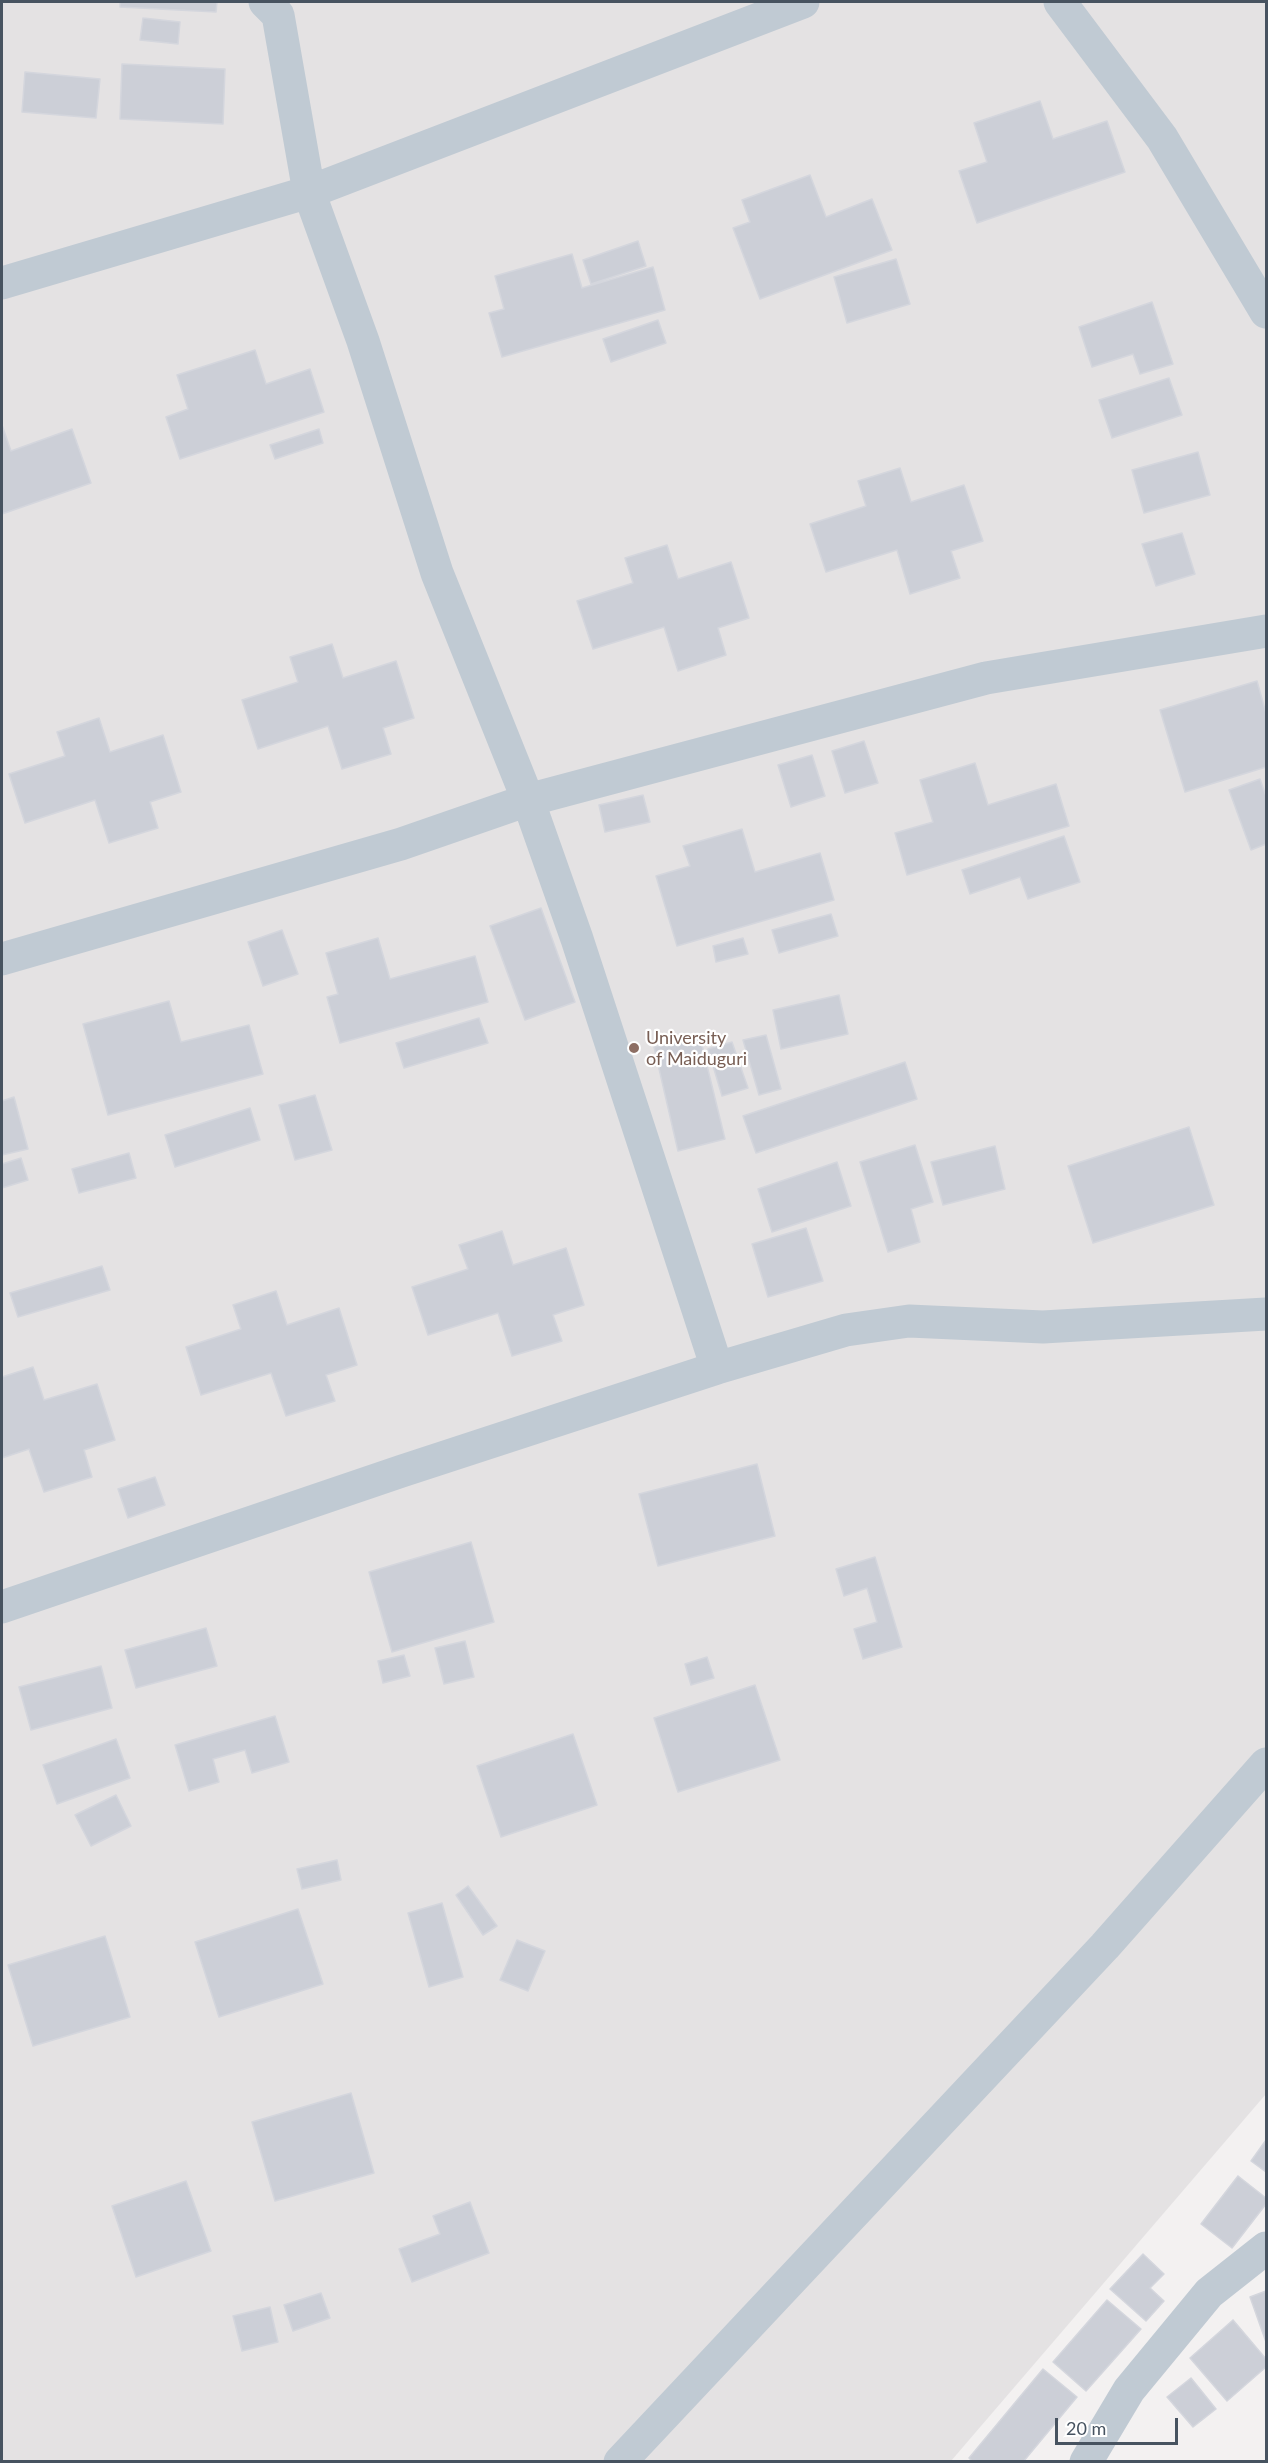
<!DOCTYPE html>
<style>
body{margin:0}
#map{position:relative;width:1268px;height:2463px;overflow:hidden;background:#f3f1f1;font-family:Lato,sans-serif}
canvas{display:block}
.frame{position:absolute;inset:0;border:3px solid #475360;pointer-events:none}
.scale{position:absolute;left:1055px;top:2418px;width:123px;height:27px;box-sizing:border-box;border:3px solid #475360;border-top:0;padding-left:8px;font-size:18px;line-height:21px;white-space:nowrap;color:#475360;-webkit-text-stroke:4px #fff;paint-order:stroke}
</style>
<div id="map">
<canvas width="1268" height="2463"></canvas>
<div class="frame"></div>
<div class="scale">20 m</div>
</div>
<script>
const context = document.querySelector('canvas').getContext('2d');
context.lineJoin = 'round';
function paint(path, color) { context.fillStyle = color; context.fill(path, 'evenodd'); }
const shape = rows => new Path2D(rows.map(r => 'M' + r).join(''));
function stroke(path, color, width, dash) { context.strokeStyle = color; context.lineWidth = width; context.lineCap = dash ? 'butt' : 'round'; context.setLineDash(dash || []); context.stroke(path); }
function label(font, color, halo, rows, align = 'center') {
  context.font = font + ' Lato,sans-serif'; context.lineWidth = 4.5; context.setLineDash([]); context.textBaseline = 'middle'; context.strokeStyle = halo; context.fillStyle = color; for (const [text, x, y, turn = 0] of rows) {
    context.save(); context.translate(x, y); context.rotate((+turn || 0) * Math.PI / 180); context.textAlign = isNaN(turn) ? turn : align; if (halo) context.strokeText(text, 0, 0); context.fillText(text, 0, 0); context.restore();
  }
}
const education = shape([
 [2,2,1266,2,1266,2094,951,2461,2,2462]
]);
const building = shape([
 [120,2,217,2,216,12,120,7,120,2],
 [143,18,180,22,178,44,140,40,143,18],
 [122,64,225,69,223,124,120,119,122,64],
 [25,72,100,79,96,118,22,112,25,72],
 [1040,101,1053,139,1107,121,1125,172,977,223,959,171,987,162,974,123,1040,101],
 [810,175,826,217,872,199,892,250,760,299,733,228,750,222,742,200,810,175],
 [638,241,646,266,591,284,583,260,638,241],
 [572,254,582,288,653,267,665,310,502,357,489,313,504,309,495,276,572,254],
 [896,259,910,304,847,323,834,277,896,259],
 [1152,302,1173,364,1140,374,1133,354,1092,367,1079,327,1152,302],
 [658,320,666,343,611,362,603,339,658,320],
 [255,350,266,384,310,369,324,412,180,459,166,417,188,409,177,375,255,350],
 [1169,378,1182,415,1112,438,1099,400,1169,378],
 [2,425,11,451,72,429,91,483,2,514,2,425],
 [319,429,323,443,275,459,270,445,319,429],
 [1198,452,1210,495,1144,513,1132,470,1198,452],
 [900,468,911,502,964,485,983,541,951,551,960,578,910,594,897,550,826,572,810,524,866,506,858,481,900,468],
 [1182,533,1195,574,1156,586,1142,544,1182,533],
 [667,545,678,579,731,562,749,618,718,628,726,655,678,671,664,627,593,649,577,601,633,583,625,558,667,545],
 [332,644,343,678,396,661,414,718,383,728,391,754,342,769,328,726,258,749,242,700,298,682,290,657,332,644],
 [1257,681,1266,713,1266,767,1185,792,1160,710,1257,681],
 [99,718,110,752,163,735,181,792,150,802,158,828,109,843,95,800,25,823,9,774,65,756,57,732,99,718],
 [864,741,878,783,845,793,832,751,864,741],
 [812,755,825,796,791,807,778,765,812,755],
 [975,763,988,805,1056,784,1069,826,907,875,895,833,933,822,920,780,975,763],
 [1260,779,1266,796,1266,844,1251,850,1229,790,1260,779],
 [643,795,650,822,605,832,599,805,643,795],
 [742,829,755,872,820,853,834,900,677,946,656,876,690,866,683,846,742,829],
 [1064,836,1080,882,1028,899,1020,877,970,894,962,870,1064,836],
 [541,908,575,1002,525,1020,490,926,541,908],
 [831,914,838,936,779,953,772,930,831,914],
 [282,930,298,974,263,986,248,942,282,930],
 [378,938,390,979,475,956,488,1002,340,1043,327,997,338,994,326,953,378,938],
 [743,938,748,954,716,962,713,946,743,938],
 [839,995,848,1034,781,1049,773,1010,839,995],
 [169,1001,181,1042,249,1025,263,1074,108,1115,83,1024,169,1001],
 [479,1018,488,1043,404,1068,396,1043,479,1018],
 [766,1035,781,1089,759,1095,743,1040,766,1035],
 [700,1037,725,1139,678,1151,654,1047,700,1037],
 [732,1042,748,1088,722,1096,708,1049,732,1042],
 [905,1062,917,1099,756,1153,743,1116,905,1062],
 [315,1095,332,1150,295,1160,279,1105,315,1095],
 [14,1097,28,1149,2,1155,2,1101,14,1097],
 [250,1108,260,1140,175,1167,165,1135,250,1108],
 [1189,1127,1214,1205,1093,1243,1068,1166,1189,1127],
 [915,1145,933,1202,911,1209,920,1242,888,1252,860,1162,915,1145],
 [995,1146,1005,1189,943,1205,931,1162,995,1146],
 [129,1153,136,1178,79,1193,72,1169,129,1153],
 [21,1158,28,1180,2,1188,2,1164,21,1158],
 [837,1162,851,1206,772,1232,758,1189,837,1162],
 [806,1228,823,1281,768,1297,752,1244,806,1228],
 [502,1231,513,1265,566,1248,584,1305,553,1315,562,1341,512,1356,498,1313,428,1335,412,1287,468,1269,459,1245,502,1231],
 [102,1266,110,1290,18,1317,10,1293,102,1266],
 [276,1291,287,1325,339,1308,357,1365,326,1375,335,1401,286,1416,271,1373,201,1395,186,1347,241,1329,233,1305,276,1291],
 [33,1367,44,1400,97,1384,115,1440,84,1450,92,1477,44,1492,29,1449,2,1458,2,1377,33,1367],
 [757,1464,775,1536,658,1566,639,1494,757,1464],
 [155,1477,165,1505,128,1518,118,1489,155,1477],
 [471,1542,494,1622,392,1652,369,1572,471,1542],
 [875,1557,902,1647,863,1659,854,1629,877,1622,867,1588,844,1596,836,1569,875,1557],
 [206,1628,217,1666,136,1688,125,1650,206,1628],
 [465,1641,474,1677,444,1684,435,1648,465,1641],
 [404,1655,410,1676,383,1683,378,1661,404,1655],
 [707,1657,714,1678,691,1685,685,1664,707,1657],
 [101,1666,112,1708,31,1730,19,1687,101,1666],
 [755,1685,780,1760,678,1792,654,1718,755,1685],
 [275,1716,289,1762,252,1773,245,1750,213,1759,219,1782,189,1791,175,1745,275,1716],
 [573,1734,597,1805,501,1837,477,1766,573,1734],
 [116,1739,130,1778,57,1804,43,1765,116,1739],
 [116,1795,131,1826,91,1846,75,1815,116,1795],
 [337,1860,341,1880,302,1889,297,1869,337,1860],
 [468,1886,497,1926,483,1935,456,1895,468,1886],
 [442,1903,463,1977,429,1987,408,1913,442,1903],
 [298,1909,323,1984,219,2017,195,1942,298,1909],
 [105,1936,130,2017,33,2046,8,1965,105,1936],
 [517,1940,545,1951,528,1991,500,1980,517,1940],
 [351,2093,374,2173,275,2201,252,2122,351,2093],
 [1266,2140,1266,2172,1251,2161,1266,2140],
 [1238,2176,1266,2198,1266,2204,1232,2248,1201,2224,1238,2176],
 [186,2181,211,2251,136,2277,112,2206,186,2181],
 [470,2202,489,2253,412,2282,399,2249,440,2234,433,2216,470,2202],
 [1143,2254,1164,2274,1150,2288,1164,2301,1146,2321,1110,2289,1143,2254],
 [1266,2291,1266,2342,1250,2297,1266,2291],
 [321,2293,330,2318,293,2331,284,2305,321,2293],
 [1107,2300,1141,2329,1086,2391,1053,2362,1107,2300],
 [270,2307,278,2342,242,2351,233,2316,270,2307],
 [1233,2320,1266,2359,1266,2367,1227,2401,1190,2358,1233,2320],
 [1043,2369,1077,2397,1023,2462,973,2462,969,2458,1043,2369],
 [1191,2378,1216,2409,1193,2427,1167,2397,1191,2378]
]);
const street = shape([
 [265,2,278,15,309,192,363,341,437,573,528,800,577,939,717,1368],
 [1060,2,1162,138,1266,312],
 [2,283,309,192,803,2],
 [2,959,401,844,528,800,986,678,1266,631],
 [2,1607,402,1471,717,1368,846,1330,909,1321,1043,1327,1266,1314],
 [620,2462,1105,1946,1266,1764],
 [1086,2462,1129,2390,1209,2293,1266,2248]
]);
const markers = [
 [634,1048,6,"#8d6e63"]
];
const educationNames = [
 ["University",646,1038],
 ["of Maiduguri",646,1059]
];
paint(education, '#e4e2e3');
paint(building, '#cccfd7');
stroke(building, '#d4d6dd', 1.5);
stroke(street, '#c0cad3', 33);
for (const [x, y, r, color] of markers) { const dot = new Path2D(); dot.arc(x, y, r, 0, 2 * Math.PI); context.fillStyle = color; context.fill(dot); stroke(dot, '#fff', 2); }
label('18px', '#785e54', '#fff', educationNames, 'left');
</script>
